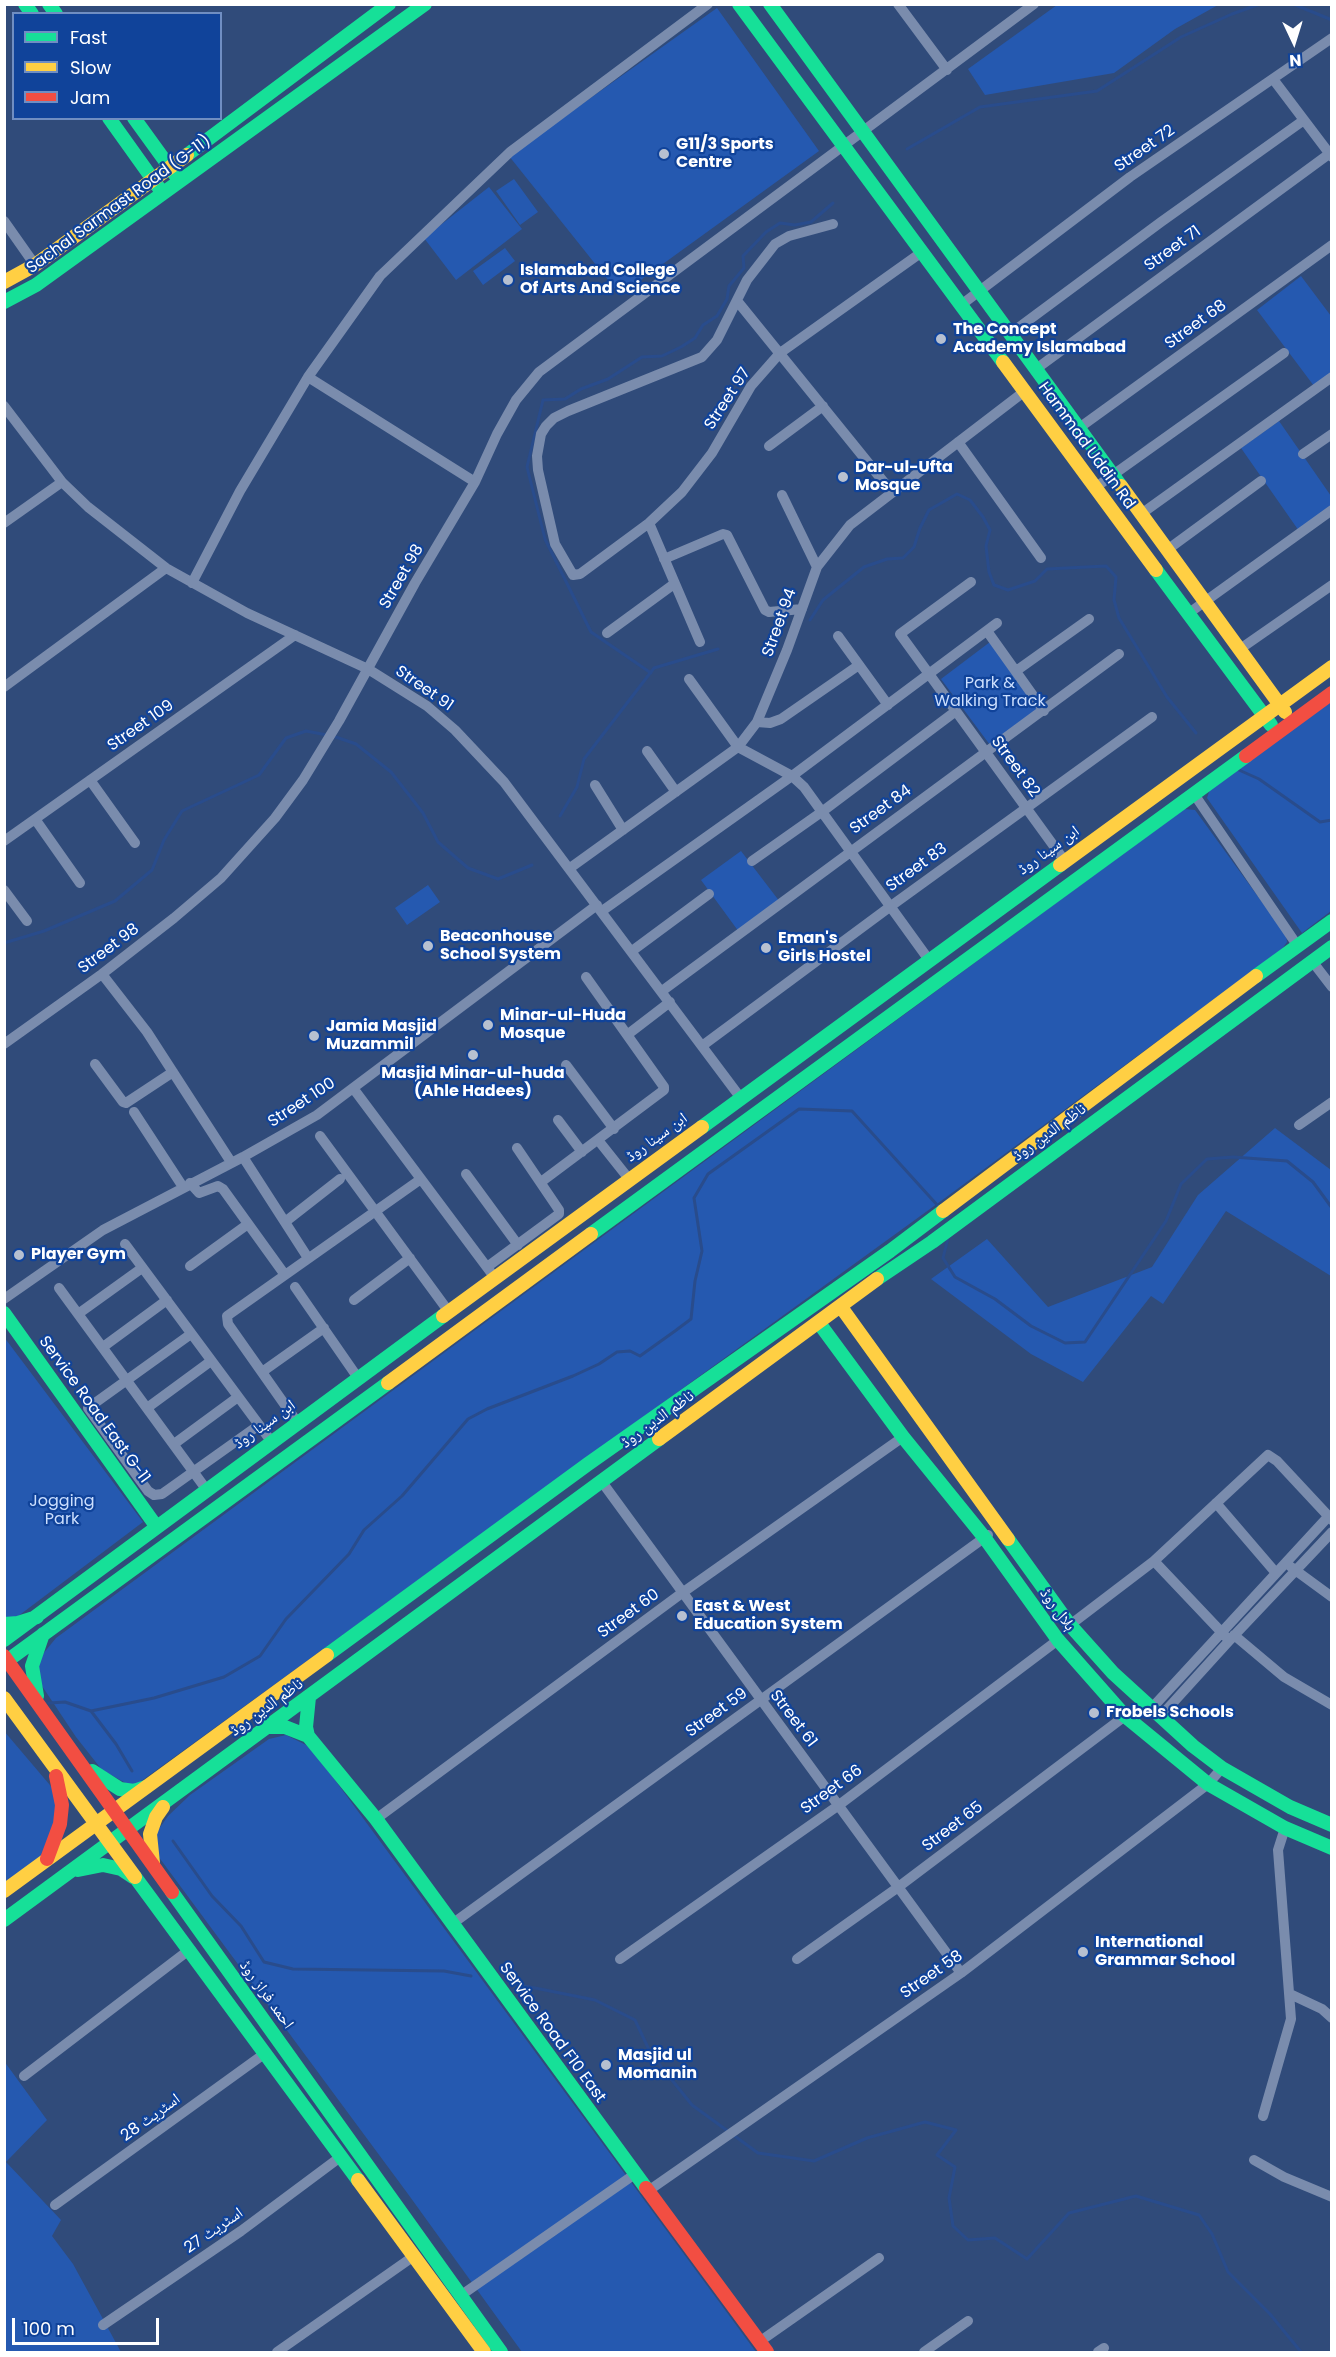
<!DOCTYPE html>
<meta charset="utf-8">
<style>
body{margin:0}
#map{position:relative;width:1336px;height:2357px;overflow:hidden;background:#304b7a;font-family:Poppins,sans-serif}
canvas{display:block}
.frame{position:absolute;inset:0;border:6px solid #fff;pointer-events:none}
.legend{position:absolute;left:12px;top:12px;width:210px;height:108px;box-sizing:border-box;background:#10439a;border:2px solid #708ec2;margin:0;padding:8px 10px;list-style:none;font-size:18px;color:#fff}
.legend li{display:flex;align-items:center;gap:12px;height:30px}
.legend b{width:30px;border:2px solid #708ec2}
.north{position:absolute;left:1264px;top:12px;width:60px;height:60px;-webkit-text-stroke:4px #10439a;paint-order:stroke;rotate:176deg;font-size:16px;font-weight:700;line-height:24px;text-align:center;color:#fff}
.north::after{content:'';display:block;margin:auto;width:21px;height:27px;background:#fff;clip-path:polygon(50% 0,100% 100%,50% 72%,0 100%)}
.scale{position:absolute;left:12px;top:2318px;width:147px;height:27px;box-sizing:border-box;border:3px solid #fff;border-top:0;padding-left:8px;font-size:18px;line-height:21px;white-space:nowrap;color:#fff;-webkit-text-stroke:4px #10439a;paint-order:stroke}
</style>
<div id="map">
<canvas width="1336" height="2357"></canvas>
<div class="frame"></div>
<ul class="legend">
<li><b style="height:8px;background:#16e098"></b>Fast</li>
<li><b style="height:8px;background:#ffcf43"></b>Slow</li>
<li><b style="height:8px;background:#f24e42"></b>Jam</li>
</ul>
<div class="north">N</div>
<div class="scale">100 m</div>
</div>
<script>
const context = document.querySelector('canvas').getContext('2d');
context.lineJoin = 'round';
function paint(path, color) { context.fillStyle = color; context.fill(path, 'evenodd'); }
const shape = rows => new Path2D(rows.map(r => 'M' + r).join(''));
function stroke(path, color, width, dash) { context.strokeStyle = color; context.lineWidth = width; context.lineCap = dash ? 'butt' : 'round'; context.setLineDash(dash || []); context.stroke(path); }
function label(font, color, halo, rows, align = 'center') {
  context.font = font + ' Poppins,"Noto Naskh Arabic",sans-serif'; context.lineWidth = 4.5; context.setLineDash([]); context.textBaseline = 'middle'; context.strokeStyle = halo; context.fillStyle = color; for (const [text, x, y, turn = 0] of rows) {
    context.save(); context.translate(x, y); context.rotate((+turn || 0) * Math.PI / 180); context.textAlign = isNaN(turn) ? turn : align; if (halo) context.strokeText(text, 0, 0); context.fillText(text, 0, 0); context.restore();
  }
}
const green = shape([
 [1057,5,1057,4,1218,5,1175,29,1114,73,985,95,968,69],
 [717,8,819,151,620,295,509,156],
 [514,179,538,212,520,225,496,191],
 [489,187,522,229,456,280,424,238],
 [505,248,515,261,483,285,473,271],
 [1301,276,1331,316,1331,373,1314,386,1257,310],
 [1279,421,1331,496,1331,507,1299,531,1241,448],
 [990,642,1039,708,990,745,941,679],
 [1331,699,1331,911,1302,933,1207,798,1210,789],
 [1184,809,1195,810,1286,935,1287,942,1282,949,941,1201,133,1787,102,1770,76,1737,40,1683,38,1660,56,1638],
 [741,851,780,902,739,932,701,880],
 [428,885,440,902,407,925,395,908],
 [1275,1128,1331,1170,1331,1276,1226,1211,1163,1304,1151,1296,1083,1382,1031,1354,931,1279,987,1239,1048,1307,1152,1267,1198,1195],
 [4,1337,143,1522,5,1626,4,1626],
 [4,1731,55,1791,57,1827,45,1854,4,1884],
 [286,1735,306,1745,318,1757,756,2352,522,2352,408,2194,158,1856,154,1836,168,1816,190,1795,269,1739],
 [4,2061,47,2120,6,2162,61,2220,52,2236,73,2264,121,2352,5,2352]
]);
const stream = shape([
 [1293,4,1332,20],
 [907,149,980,107,1097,91,1181,37,1232,14,1260,4],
 [810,620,823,600,864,567,887,559,903,558,914,547,920,528,929,510,957,494,970,500,983,517,990,530,986,546,989,572,994,585,1008,590,1035,581,1047,569,1106,566,1116,577,1114,600,1119,618,1167,697,1196,733],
 [651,673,591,632,545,539,527,467,543,400,565,399,581,389,608,379,642,357,662,356,681,347,695,338,703,325,717,316,727,299,729,286,744,268,743,256,766,232,780,223,795,225,811,222,833,203],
 [333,736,356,744,391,772,423,813,438,842,468,868,498,879,532,865],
 [1239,770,1259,779,1320,822,1332,820],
 [560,816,577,787,584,759,654,668,718,649],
 [4,943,44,931,115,901,152,870,164,840,182,811,259,775,286,738,306,731,327,735],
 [948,1238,943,1258,955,1277,995,1299,1031,1326,1065,1343,1085,1342,1166,1221,1181,1184,1207,1159,1233,1157,1287,1161,1313,1182,1332,1208],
 [49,1703,65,1702,91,1711,154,1698,224,1677,260,1656,286,1619,349,1554,364,1530,402,1496,468,1419,487,1409,573,1376,599,1364,617,1352,630,1351,640,1356,675,1331,691,1319,695,1281,702,1251,694,1198,708,1174,799,1109,852,1111,939,1207],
 [91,1711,116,1744,132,1771],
 [173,1841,212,1896,241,1926,264,1962,293,1969,444,1971,471,1976],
 [525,1986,595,2000,635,2020,651,2054,692,2105,758,2153,814,2161,867,2138,925,2122,956,2130,937,2155,955,2167,949,2198,953,2226,968,2240,995,2238,1027,2259,1069,2213,1136,2196,1199,2215,1212,2234,1228,2272,1270,2314,1301,2352]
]);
const street = shape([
 [898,4,947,70],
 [1273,79,1332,157],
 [4,221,35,265],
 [833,224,789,236,775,244,747,280,717,340,702,357,568,411,554,418,546,426,541,434,537,456,538,470,555,544,573,575,580,574,649,523,682,492,712,453,751,386,780,353,922,252],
 [738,302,891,491],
 [961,305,1130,177,1332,38],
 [1010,334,1161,222,1304,120],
 [1036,369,1329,154],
 [308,377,475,482],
 [4,406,62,482,88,507,166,568,247,613,368,669,427,706,455,730,504,782,740,1097],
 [1079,428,1332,245],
 [958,442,1041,558],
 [769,446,823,406],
 [1303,454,1332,434],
 [1096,487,1284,353],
 [782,495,817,567],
 [1141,514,1332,377],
 [4,523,62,482],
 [649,523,700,642],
 [1167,550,1261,481],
 [664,559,723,534,727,535,765,610,769,612,802,609],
 [971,582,900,634,1064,860],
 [192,583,240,491,308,377,380,276,510,152,708,4],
 [1189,613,1332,510],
 [987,631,1044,711],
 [607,633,674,584],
 [838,636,888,705],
 [1240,649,1332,585],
 [1016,671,1089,619],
 [689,679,738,747,792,776,804,787,929,960],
 [4,687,166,568],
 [757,722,770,723,781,719,859,665],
 [647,751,676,792],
 [90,780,135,843],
 [595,785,623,830],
 [1194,794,1297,945],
 [35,819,80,883],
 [4,841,295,635],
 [752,861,823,811,956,711],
 [570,868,738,747,757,722,787,650,817,567,850,525,1025,391],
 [4,890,27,921],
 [602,911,792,776,997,623],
 [632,951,709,894],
 [1312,961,1332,987],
 [102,974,147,1032,231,1162],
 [662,991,1119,654],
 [627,1035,670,1002],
 [4,1044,102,974,174,918,221,878,275,818,303,780,339,721,415,583,475,482,497,434,516,400,539,372,1034,4],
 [702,1046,891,906,1152,717],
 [95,1064,123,1102,126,1103,173,1072],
 [566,1065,614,1129],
 [353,1088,495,1278],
 [134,1112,183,1187],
 [558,1120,582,1152],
 [1299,1125,1332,1102],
 [320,1136,449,1312],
 [598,1140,629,1179],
 [243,1157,308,1258],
 [466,1174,518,1245],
 [541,1182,664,1090,664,1087,586,977],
 [190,1183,199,1193,218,1186,223,1189,285,1275],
 [285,1222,340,1179],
 [125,1244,271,1441],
 [190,1266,248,1224],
 [487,1267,559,1214,559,1210,517,1148],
 [295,1287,358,1378],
 [59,1288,206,1489],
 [4,1299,103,1230,243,1157,317,1115,597,905],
 [354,1300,410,1258],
 [78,1314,142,1268],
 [191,1334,88,1408,148,1491,154,1495,162,1494,259,1425],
 [103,1347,167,1300],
 [262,1372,324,1328],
 [147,1408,211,1361],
 [297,1422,228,1324,227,1316,421,1179],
 [174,1444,238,1397],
 [602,1482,961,1973],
 [1216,1503,1276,1573],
 [1154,1561,1226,1637],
 [1291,1567,1332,1597],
 [1070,1625,1154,1561,1268,1455,1277,1461,1332,1520],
 [1234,1635,1284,1677,1332,1705],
 [1151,1709,1327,1518],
 [1160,1717,1229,1641,1332,1532],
 [376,1819,682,1593,903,1437],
 [452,1924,988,1535],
 [620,1959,839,1805,1058,1640],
 [797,1959,897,1888,1125,1716],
 [1290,1994,1322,2009,1332,2018],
 [24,2076,189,1950],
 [1263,2116,1291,2019,1278,1850,1285,1828],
 [1254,2160,1284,2177,1332,2197],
 [648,2191,961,1973,1208,1784,1222,1768],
 [55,2205,264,2054],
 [460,2296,635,2174],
 [103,2325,241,2231,339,2158],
 [759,2342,879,2258],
 [277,2352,414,2256],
 [924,2352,968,2321],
 [1098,2352,1104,2348]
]);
const fast = shape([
 [25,4,32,14],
 [49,4,56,14],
 [739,4,1003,362],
 [770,4,1121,486],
 [109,118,159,188],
 [134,118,176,176],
 [187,155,389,4],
 [4,302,36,285,425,4],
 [1156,570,1271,725],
 [1256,976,1332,921],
 [702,1127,1060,865],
 [591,1234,1246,756],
 [877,1279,932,1242,1332,947],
 [4,1313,156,1526],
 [819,1323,903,1437,984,1537,1058,1640,1125,1716,1208,1784,1285,1828,1332,1848],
 [1008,1539,1070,1625,1113,1673,1193,1746,1222,1768,1290,1807,1332,1825],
 [4,1624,18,1623,37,1617],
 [4,1640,443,1316],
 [327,1655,588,1464,890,1251,943,1211],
 [4,1663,388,1383],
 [37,1696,32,1666,43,1634],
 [270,1727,285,1727,308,1736,376,1819,646,2188],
 [308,1736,306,1727,309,1697],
 [92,1771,120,1789,134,1791,146,1787],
 [78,1870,103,1865,121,1869,133,1877],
 [135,1877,358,2180],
 [172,1892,501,2352],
 [4,1920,659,1439]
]);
const slow = shape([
 [4,282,35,265,187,155],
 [1003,362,1156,570],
 [1121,486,1285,712],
 [1060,865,1332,667],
 [943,1211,1256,976],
 [841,1307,1008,1539],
 [443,1316,702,1127],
 [388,1383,591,1234],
 [659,1439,877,1279],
 [4,1698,135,1877],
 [153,1863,150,1834,156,1817,163,1807],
 [4,1891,327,1655],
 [358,2180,484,2352]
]);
const jam = shape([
 [1246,756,1332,693],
 [4,1656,172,1892],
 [47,1859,60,1824,62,1805,56,1776],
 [646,2188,767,2352]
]);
const markers = [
 [664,154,6,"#b7c0d0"],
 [508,280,6,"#b7c0d0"],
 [941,339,6,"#b7c0d0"],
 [843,477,6,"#b7c0d0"],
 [428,946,6,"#b7c0d0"],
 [766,948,6,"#b7c0d0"],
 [488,1025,6,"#b7c0d0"],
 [314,1036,6,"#b7c0d0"],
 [473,1055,6,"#b7c0d0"],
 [19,1255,6,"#b7c0d0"],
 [682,1616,6,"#b7c0d0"],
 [1094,1713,6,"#b7c0d0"],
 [1083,1952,6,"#b7c0d0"],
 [606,2065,6,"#b7c0d0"]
];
const poiNames = [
 ["G11/3 Sports",676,145],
 ["Centre",676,163],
 ["Islamabad College",520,271],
 ["Of Arts And Science",520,289],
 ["The Concept",953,330],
 ["Academy Islamabad",953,348],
 ["Dar-ul-Ufta",855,468],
 ["Mosque",855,486],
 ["Beaconhouse",440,937],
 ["School System",440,955],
 ["Eman's",778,939],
 ["Girls Hostel",778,957],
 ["Minar-ul-Huda",500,1016],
 ["Mosque",500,1034],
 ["Jamia Masjid",326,1027],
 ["Muzammil",326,1045],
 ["Masjid Minar-ul-huda",473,1074,"center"],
 ["(Ahle Hadees)",473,1092,"center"],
 ["Player Gym",31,1255],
 ["East & West",694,1607],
 ["Education System",694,1625],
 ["Frobels Schools",1106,1713],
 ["International",1095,1943],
 ["Grammar School",1095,1961],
 ["Masjid ul",618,2056],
 ["Momanin",618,2074]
];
const streetNames = [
 ["Street 72",1145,149,-35],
 ["Sachal Sarmast Road (G-11)",119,205,-36],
 ["Street 71",1173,249,-36],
 ["Street 68",1196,325,-36],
 ["Street 97",728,399,-57],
 ["Hammad Uddin Rd",1086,446,54],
 ["Street 98",402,577,-60],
 ["Street 94",780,623,-70],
 ["Street 91",424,689,35],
 ["Street 109",141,726,-35],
 ["Street 82",1015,767,54],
 ["Street 84",881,810,-36],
 ["ابن سینا روڈ",1049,851,-36],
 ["Street 83",917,868,-36],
 ["Street 98",109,949,-37],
 ["Street 100",302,1103,-33],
 ["ناظم الدین روڈ",1050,1133,-36],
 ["ابن سینا روڈ",657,1138,-36],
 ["Service Road East G-11",94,1410,54],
 ["ناظم الدین روڈ",658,1420,-36],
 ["ابن سینا روڈ",265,1425,-36],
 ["ہلال روڈ",1057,1610,54],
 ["Street 60",629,1614,-36],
 ["ناظم الدین روڈ",267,1708,-36],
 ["Street 59",717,1713,-36],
 ["Street 61",793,1719,53],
 ["Street 66",832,1790,-36],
 ["Street 65",953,1827,-37],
 ["Street 58",932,1975,-35],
 ["احمد فراز روڈ",266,1995,54],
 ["Service Road F10 East",552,2033,54],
 ["اسٹریٹ 28",151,2118,-36],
 ["اسٹریٹ 27",214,2231,-35]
];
const parkNames = [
 ["Park &",990,684],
 ["Walking Track",990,702],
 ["Jogging",62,1502],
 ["Park",62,1520]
];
paint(green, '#2559b0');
stroke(stream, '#294c8c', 3);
stroke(street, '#7a8cad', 10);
stroke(fast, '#16e098', 14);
stroke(slow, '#ffcf43', 14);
stroke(jam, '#f24e42', 14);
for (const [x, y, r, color] of markers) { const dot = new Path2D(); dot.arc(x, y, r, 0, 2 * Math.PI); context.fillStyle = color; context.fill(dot); stroke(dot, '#10439a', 2); }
label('bold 16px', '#fff', '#10439a', poiNames, 'left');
label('16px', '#fff', '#10439a', streetNames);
label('16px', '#ccdffe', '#10439a', parkNames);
</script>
